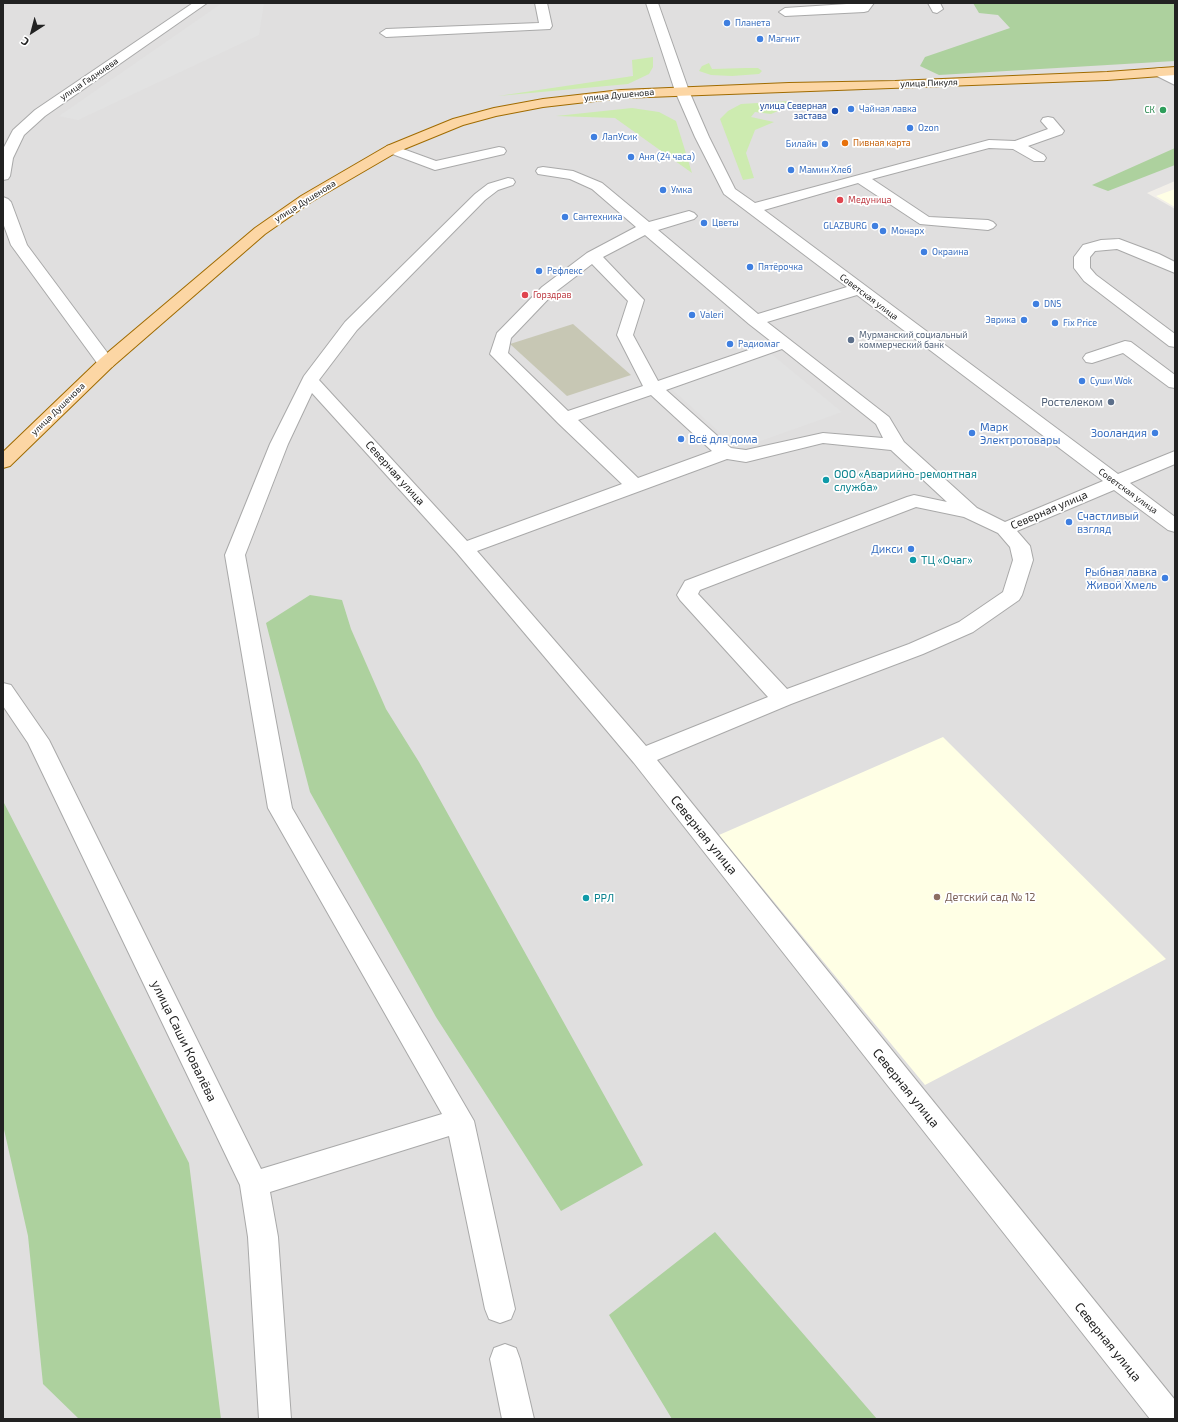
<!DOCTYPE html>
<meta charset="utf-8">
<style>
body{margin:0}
#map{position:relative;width:1178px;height:1422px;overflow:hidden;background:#f2efe9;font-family:"Exo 2",sans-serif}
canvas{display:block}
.frame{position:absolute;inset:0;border:4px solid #222;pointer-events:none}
.north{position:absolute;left:12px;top:12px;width:40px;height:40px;-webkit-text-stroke:3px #fff;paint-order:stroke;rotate:216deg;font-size:11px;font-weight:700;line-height:16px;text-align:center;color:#222}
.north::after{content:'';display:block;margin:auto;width:14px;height:18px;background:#222;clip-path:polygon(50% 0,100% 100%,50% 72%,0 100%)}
</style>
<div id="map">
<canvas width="1178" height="1422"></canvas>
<div class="frame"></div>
<div class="north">С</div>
</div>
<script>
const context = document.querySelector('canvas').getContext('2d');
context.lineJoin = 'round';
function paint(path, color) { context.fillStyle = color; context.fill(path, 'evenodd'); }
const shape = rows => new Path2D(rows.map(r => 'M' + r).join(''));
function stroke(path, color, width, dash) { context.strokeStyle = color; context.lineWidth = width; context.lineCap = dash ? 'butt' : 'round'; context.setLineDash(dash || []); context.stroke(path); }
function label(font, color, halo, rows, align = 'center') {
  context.font = font + ' "Exo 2",sans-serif'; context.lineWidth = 3.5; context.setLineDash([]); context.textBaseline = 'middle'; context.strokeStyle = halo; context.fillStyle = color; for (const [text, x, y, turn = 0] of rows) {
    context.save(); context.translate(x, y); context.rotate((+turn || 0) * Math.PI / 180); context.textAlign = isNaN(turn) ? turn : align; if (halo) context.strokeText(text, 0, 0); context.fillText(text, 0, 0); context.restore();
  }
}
const residential = shape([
 [3,3,1175,3,1175,181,1147,193,1175,209,1175,1419,3,1419]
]);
const education = shape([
 [1175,189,1175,207,1156,196],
 [943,737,1166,959,925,1085,719,835]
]);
const construction = shape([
 [573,324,631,375,567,396,510,344]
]);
const grass = shape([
 [653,57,653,67,649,74,628,84,498,96,633,76,632,60],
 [709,63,712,69,746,68,758,68,762,71,759,74,732,76,711,75,699,71,702,66],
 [790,101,792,105,771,114,755,112,751,117,774,122,755,130,746,153,754,178,743,180,720,119,728,111,741,104],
 [632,108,659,112,676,121,692,173,615,118,556,116]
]);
const forest = shape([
 [973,3,1175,3,1175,61,939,75,920,66,925,57,1010,28,998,15,979,13],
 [1175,148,1175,165,1108,191,1092,185],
 [310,595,342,600,351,629,386,709,419,762,643,1165,561,1211,436,1017,310,792,266,623],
 [3,801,189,1163,221,1419,79,1419,43,1384,28,1236,3,1125],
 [715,1232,877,1419,672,1419,609,1315]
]);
const parking = shape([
 [222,3,264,3,259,35,78,120,59,116],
 [769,352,842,412,738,449,667,385]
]);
const minor = shape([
 [193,3,207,3,45,116,24,135,13,158,10,176,8,179,3,180,3,149,13,130,35,110,193,3],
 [535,3,547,3,552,26,550,29,386,37,380,33,386,29,539,23,535,3],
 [646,3,658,3,689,91,709,137,735,189,755,203,989,140,1015,141,1048,129,1041,121,1043,118,1048,117,1053,118,1064,131,1062,134,1028,146,1044,155,1046,158,1044,161,1034,161,1013,149,989,148,872,179,929,217,988,220,993,222,996,225,993,228,988,230,920,224,858,183,764,210,1118,474,1175,451,1175,464,1130,483,1175,517,1175,532,1168,530,1114,490,1017,531,1030,546,1033,560,1022,595,1019,600,973,632,923,654,791,704,657,760,1175,1400,1175,1419,1150,1419,634,763,457,553,312,393,288,444,245,555,292,808,474,1121,515,1309,511,1319,500,1323,489,1319,485,1309,449,1136,270,1192,278,1237,291,1419,259,1419,248,1237,240,1185,28,743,3,706,3,683,11,685,49,740,261,1169,442,1114,268,808,225,555,270,444,304,376,345,322,475,194,488,184,508,178,513,179,515,182,513,185,498,190,485,200,357,330,319,380,467,541,622,484,558,423,490,354,497,333,542,287,587,253,636,227,592,189,570,179,538,174,536,171,538,168,543,167,573,171,602,183,649,222,689,211,694,213,697,216,694,219,658,230,758,314,847,287,724,194,695,137,675,91,646,3],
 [645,235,749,324,772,342,658,381,633,335,644,300,603,257,645,235],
 [592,264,628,301,617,335,643,386,568,411,508,353,511,338,554,293,592,264],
 [857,295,1103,481,1005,522,977,508,904,442,889,417,767,322,857,295],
 [782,349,876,424,883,438,823,433,746,450,731,448,666,390,782,349],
 [651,395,712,451,638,478,578,420,651,395],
 [823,443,891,450,947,502,914,495,907,497,685,581,677,595,680,600,768,697,646,746,477,551,727,459,746,462,823,443],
 [916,507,964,517,998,533,1010,547,1013,560,1003,592,959,622,909,644,787,689,698,594,700,590,916,507],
 [862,3,874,3,868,11,864,12,785,16,779,12,785,8,862,3],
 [928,3,940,3,943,9,937,13,933,12,928,3],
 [1160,68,1175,75,1175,85,1155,75,1153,72,1155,69,1160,68],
 [392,145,436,161,499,147,504,148,506,151,504,154,435,170,387,152,385,149,387,146,392,145],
 [3,197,8,199,11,202,27,245,112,359,115,363,112,367,106,368,100,367,11,245,3,223,3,197],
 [1119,239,1159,254,1175,262,1175,273,1117,249,1095,251,1090,257,1090,268,1096,275,1175,334,1175,347,1169,346,1084,281,1074,268,1074,257,1083,245,1101,240,1119,239],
 [1125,341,1131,342,1175,375,1175,388,1169,387,1123,353,1092,363,1086,362,1083,358,1086,354,1125,341],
 [505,1344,516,1348,520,1359,534,1419,502,1419,490,1359,494,1348,505,1344]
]);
const major = shape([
 [1175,67,1175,75,1107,80,621,98,543,107,496,116,463,125,397,152,311,202,265,234,112,367,10,466,3,468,3,452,100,359,255,228,301,196,387,146,453,119,494,108,543,99,621,90,789,83,895,81,1107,72,1175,67]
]);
const markers = [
 [727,23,4,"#3f7fe0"],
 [760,39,4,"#3f7fe0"],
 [851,109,4,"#3f7fe0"],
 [1163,110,4,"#2e9e5b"],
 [835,111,4,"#1a4fb4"],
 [910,128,4,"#3f7fe0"],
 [594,137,4,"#3f7fe0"],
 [845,143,4,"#e8710a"],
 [825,144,4,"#3f7fe0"],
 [631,157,4,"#3f7fe0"],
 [791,170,4,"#3f7fe0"],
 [663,190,4,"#3f7fe0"],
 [840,200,4,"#e0444e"],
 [565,217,4,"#3f7fe0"],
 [704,223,4,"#3f7fe0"],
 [875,226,4,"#3f7fe0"],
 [883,231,4,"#3f7fe0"],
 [924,252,4,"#3f7fe0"],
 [750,267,4,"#3f7fe0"],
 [539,271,4,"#3f7fe0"],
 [525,295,4,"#e0444e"],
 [1036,304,4,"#3f7fe0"],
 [692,315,4,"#3f7fe0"],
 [1024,320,4,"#3f7fe0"],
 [1055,323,4,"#3f7fe0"],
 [851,340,4,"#5c6f8a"],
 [730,344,4,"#3f7fe0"],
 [1082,381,4,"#3f7fe0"],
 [1111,402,4,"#5c6f8a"],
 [972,433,4,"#3f7fe0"],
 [1155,433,4,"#3f7fe0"],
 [681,439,4,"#3f7fe0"],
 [826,480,4,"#0f9aa8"],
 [1069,522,4,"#3f7fe0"],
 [911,549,4,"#3f7fe0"],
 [913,560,4,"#0f9aa8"],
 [1165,578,4,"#3f7fe0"],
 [937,897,4,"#8d6e63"],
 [586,898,4,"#0f9aa8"]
];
const farShopnames = [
 ["Планета",735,23],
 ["Магнит",768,39],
 ["Чайная лавка",859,109],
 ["Ozon",918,128],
 ["ЛапУсик",602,137],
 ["Билайн",817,144,"right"],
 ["Аня (24 часа)",639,157],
 ["Мамин Хлеб",799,170],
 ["Умка",671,190],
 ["Сантехника",573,217],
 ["Цветы",712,223],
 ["GLAZBURG",867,226,"right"],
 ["Монарх",891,231],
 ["Окраина",932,252],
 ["Пятёрочка",758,267],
 ["Рефлекс",547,271],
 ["DNS",1044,304],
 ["Valeri",700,315],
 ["Эврика",1016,320,"right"],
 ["Fix Price",1063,323],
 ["Радиомаг",738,344],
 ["Суши Wok",1090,381]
];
const farStreetnames = [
 ["улица Гаджиева",89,79,-34],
 ["улица Пикуля",929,83,-2],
 ["улица Душенова",619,95,-5],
 ["улица Душенова",305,201,-32],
 ["Советская улица",869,297,37],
 ["улица Душенова",58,409,-44],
 ["Советская улица",1128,491,36]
];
const farTransitnames = [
 ["улица Северная",827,106],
 ["застава",827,116]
];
const farLeisurenames = [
 ["СК",1155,110]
];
const farFoodnames = [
 ["Пивная карта",853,143]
];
const farHealthnames = [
 ["Медуница",848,200],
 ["Горздрав",533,295]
];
const farServicenames = [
 ["Мурманский социальный",859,335],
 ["коммерческий банк",859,345]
];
const serviceNames = [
 ["Ростелеком",1103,402]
];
const shopNames = [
 ["Марк",980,427],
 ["Электротовары",980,440],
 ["Зооландия",1147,433,"right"],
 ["Всё для дома",689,439],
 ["Счастливый",1077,516],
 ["взгляд",1077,529],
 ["Дикси",903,549,"right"],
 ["Рыбная лавка",1157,572,"right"],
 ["Живой Хмель",1157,585,"right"]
];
const streetNames = [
 ["Северная улица",395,473,48],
 ["Северная улица",1049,510,-23]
];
const cultureNames = [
 ["ООО «Аварийно-ремонтная",834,474],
 ["служба»",834,487],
 ["ТЦ «Очаг»",921,560],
 ["РРЛ",594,898]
];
const educationNames = [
 ["Детский сад № 12",945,897]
];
const nearStreetnames = [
 ["Северная улица",704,835,51],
 ["улица Саши Ковалёва",184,1041,64],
 ["Северная улица",906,1088,51],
 ["Северная улица",1108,1342,51]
];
paint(residential, '#e0dfdf');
paint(education, '#ffffe5');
paint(construction, '#c7c7b4');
paint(grass, '#cdebb0');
paint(forest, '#add19e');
paint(parking, '#e2e2e2');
stroke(minor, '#a9a9a9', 2);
stroke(major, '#a06b00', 2);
paint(minor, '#fff');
paint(major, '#fcd6a4');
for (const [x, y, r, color] of markers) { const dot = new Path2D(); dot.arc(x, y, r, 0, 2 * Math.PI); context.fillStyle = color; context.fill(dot); stroke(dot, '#fff', 1.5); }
label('9px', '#366cbe', '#fff', farShopnames, 'left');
label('9px', '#222', '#fff', farStreetnames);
label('9px', '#164399', '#fff', farTransitnames, 'right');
label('9px', '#27864d', '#fff', farLeisurenames, 'right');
label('9px', '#c56008', '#fff', farFoodnames, 'left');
label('9px', '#be3a42', '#fff', farHealthnames, 'left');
label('9px', '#4e5e75', '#fff', farServicenames, 'left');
label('11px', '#4e5e75', '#fff', serviceNames, 'right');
label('11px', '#366cbe', '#fff', shopNames, 'left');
label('11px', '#222', '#fff', streetNames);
label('11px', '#0d838f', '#fff', cultureNames, 'left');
label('11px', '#785e54', '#fff', educationNames, 'left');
label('13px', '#222', '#fff', nearStreetnames);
</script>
